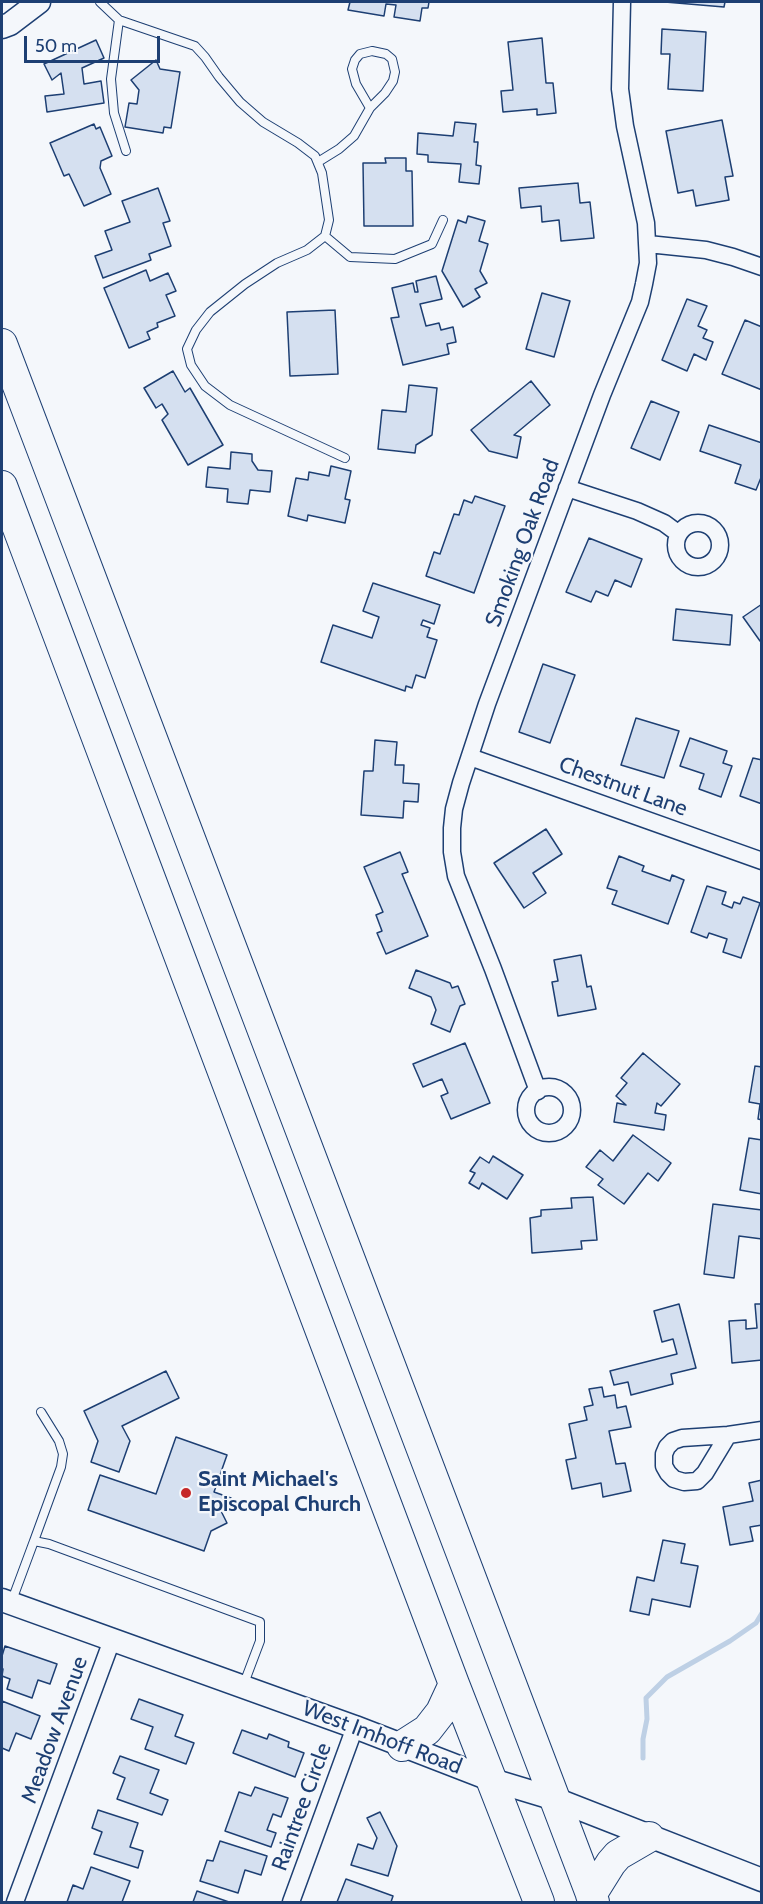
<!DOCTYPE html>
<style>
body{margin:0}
#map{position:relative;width:763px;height:1904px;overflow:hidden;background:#f4f7fb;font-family:Cabin,sans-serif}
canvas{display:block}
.frame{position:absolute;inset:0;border:3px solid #1d3f73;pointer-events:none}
.scale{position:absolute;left:24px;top:36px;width:136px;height:27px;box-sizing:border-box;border:3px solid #1d3f73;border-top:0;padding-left:8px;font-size:18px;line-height:21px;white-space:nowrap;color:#1d3f73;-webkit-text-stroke:4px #f4f7fb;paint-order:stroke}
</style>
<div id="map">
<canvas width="763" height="1904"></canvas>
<div class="frame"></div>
<div class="scale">50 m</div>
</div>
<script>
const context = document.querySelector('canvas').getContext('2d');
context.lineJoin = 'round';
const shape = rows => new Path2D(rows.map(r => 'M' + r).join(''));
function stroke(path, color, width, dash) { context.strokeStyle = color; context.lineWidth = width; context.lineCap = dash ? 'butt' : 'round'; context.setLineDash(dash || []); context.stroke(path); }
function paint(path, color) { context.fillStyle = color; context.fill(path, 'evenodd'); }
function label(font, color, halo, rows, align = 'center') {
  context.font = font + ' Cabin,sans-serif'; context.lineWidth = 4.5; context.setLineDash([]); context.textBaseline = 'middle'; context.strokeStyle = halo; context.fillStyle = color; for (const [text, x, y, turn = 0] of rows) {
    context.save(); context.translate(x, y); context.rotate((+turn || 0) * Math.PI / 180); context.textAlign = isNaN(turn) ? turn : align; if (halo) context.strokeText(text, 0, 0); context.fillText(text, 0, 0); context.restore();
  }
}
const stream = shape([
 [643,1758,643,1739,647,1719,646,1698,667,1677,730,1641,756,1623,762,1613]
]);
const building = shape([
 [350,2,429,2,428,8,422,8,420,21,394,17,396,5,386,4,384,16,348,10,350,2],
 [665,2,725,2,724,7,665,2],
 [662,29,706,32,703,91,668,89,670,54,661,54,662,29],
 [542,38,546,83,553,83,556,113,537,115,537,109,503,112,501,91,513,90,508,42,542,38],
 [96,40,104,58,82,68,84,84,101,81,104,103,47,112,45,96,64,94,61,73,52,80,44,64,96,40],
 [156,60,160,69,180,72,171,128,164,127,163,133,125,127,129,103,137,104,139,90,131,80,156,60],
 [722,120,733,176,725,177,729,200,696,206,693,190,678,193,666,131,722,120],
 [455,122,476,124,474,142,478,142,476,165,481,166,479,184,459,182,461,164,428,162,428,155,417,154,418,133,453,136,455,122],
 [94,124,96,129,100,127,112,156,101,161,100,168,111,194,84,206,69,174,64,176,50,143,94,124],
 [385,158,406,158,406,171,412,171,413,226,364,226,363,163,386,163,385,158],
 [578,183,580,203,590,202,594,238,561,241,559,220,542,222,541,206,521,208,519,188,578,183],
 [158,188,170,221,163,223,171,246,149,254,151,260,103,278,95,256,112,250,105,231,130,222,122,201,158,188],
 [468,216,485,221,479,241,488,244,480,271,487,283,475,289,480,297,463,307,442,271,458,220,466,223,468,216],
 [146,270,150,281,168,273,176,291,166,295,175,316,157,323,158,327,147,332,150,339,129,348,104,288,146,270],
 [436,276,442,299,420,304,426,326,439,323,441,330,453,327,456,342,447,344,449,354,403,365,391,318,399,317,392,288,413,283,415,292,418,292,416,281,436,276],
 [542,293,570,301,554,357,526,349,542,293],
 [687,299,707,306,698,326,707,330,703,338,713,342,706,360,694,354,687,371,662,360,687,299],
 [335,310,338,374,290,376,287,312,335,310],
 [745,320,762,327,762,390,722,374,745,320],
 [173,371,185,392,190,388,223,445,188,465,162,420,168,414,162,404,156,408,144,388,173,371],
 [531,381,550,405,514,435,521,437,517,458,489,451,471,430,531,381],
 [409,385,437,388,432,435,416,445,415,453,378,449,382,410,406,412,409,385],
 [651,401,679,412,660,460,631,448,651,401],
 [709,425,762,443,762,475,756,490,735,483,741,465,700,451,709,425],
 [231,452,252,454,252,461,258,470,272,471,270,492,250,490,248,504,227,502,228,489,206,487,208,467,230,469,231,452],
 [331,466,351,471,345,499,350,500,345,523,308,515,307,521,288,516,296,478,308,480,309,472,329,476,331,466],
 [475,496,505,506,474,593,426,576,434,552,440,554,454,514,459,515,464,500,472,503,475,496],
 [589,538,642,559,631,587,615,580,608,596,596,591,591,602,566,592,589,538],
 [373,583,440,605,434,624,423,620,421,625,430,628,427,637,437,640,425,678,416,675,412,688,406,686,405,691,321,662,333,625,372,638,379,617,363,611,373,583],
 [762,604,762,640,760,641,743,617,762,604],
 [676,609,732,615,730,645,673,640,676,609],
 [543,664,575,675,550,743,519,732,543,664],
 [636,718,679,731,664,778,621,765,636,718],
 [690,738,727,751,723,763,732,766,721,797,699,789,704,774,680,766,690,738],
 [375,740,397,742,395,765,404,765,403,783,419,784,418,802,404,801,403,818,361,815,364,771,373,771,375,740],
 [753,758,762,760,762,804,740,796,753,758],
 [546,829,562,854,533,873,546,893,524,908,494,863,546,829],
 [400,852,408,872,402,874,428,936,386,954,377,933,382,931,376,915,383,912,364,867,400,852],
 [619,856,644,866,642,871,670,881,672,875,684,880,668,924,612,904,617,891,607,888,619,856],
 [707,886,726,892,722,904,732,908,734,902,740,904,743,897,760,903,741,958,723,952,727,939,709,933,707,938,691,932,707,886],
 [581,955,587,987,591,986,596,1009,558,1016,552,982,558,981,554,960,581,955],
 [416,970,450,983,452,988,458,986,465,1004,460,1006,450,1032,431,1024,436,1010,431,997,409,988,416,970],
 [465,1043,490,1103,451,1119,441,1096,448,1093,442,1079,423,1087,413,1064,465,1043],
 [643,1053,680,1084,661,1106,657,1103,655,1113,666,1115,664,1130,614,1122,617,1103,626,1105,616,1096,627,1083,621,1078,643,1053],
 [755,1066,762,1067,762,1120,758,1119,760,1104,749,1102,755,1066],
 [633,1135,671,1163,658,1181,648,1173,624,1204,598,1185,603,1179,586,1167,600,1150,613,1161,633,1135],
 [749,1138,762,1140,762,1194,740,1190,749,1138],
 [493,1156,523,1175,507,1199,482,1183,479,1189,469,1183,475,1173,470,1171,480,1157,489,1163,493,1156],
 [593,1197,597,1240,581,1241,582,1249,532,1253,530,1218,541,1216,541,1210,572,1208,571,1198,593,1197],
 [713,1204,762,1210,762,1239,739,1236,734,1278,704,1274,713,1204],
 [679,1304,696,1368,671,1374,673,1384,631,1395,628,1382,614,1385,610,1371,677,1354,673,1339,662,1342,654,1311,679,1304],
 [755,1304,762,1304,762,1360,732,1363,729,1321,746,1320,746,1329,757,1328,755,1304],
 [166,1371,179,1398,122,1426,130,1441,119,1472,91,1462,98,1441,84,1411,166,1371],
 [602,1387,604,1397,615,1395,617,1408,626,1406,631,1427,609,1431,616,1464,625,1463,631,1491,603,1497,601,1483,572,1489,566,1460,576,1458,569,1424,587,1420,584,1407,593,1405,589,1389,602,1387],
 [176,1437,227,1455,214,1492,231,1498,227,1510,219,1507,227,1523,211,1531,204,1551,88,1510,100,1475,156,1494,176,1437],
 [762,1480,762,1525,750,1527,753,1541,730,1545,723,1507,753,1501,749,1483,762,1480],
 [663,1540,685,1544,681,1563,698,1566,690,1607,652,1599,649,1615,630,1611,637,1577,654,1581,663,1540],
 [5,1646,57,1664,50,1684,38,1680,32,1698,7,1689,10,1679,2,1676,3,1669,2,1668,2,1656,5,1646],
 [139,1699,183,1715,175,1736,194,1743,186,1764,145,1749,153,1727,131,1719,139,1699],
 [2,1701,40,1716,31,1739,16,1733,9,1751,2,1748,2,1701],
 [242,1730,267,1739,269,1734,289,1742,288,1747,304,1753,295,1777,233,1753,242,1730],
 [120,1756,159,1770,150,1793,168,1800,162,1815,117,1799,125,1778,113,1773,120,1756],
 [255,1787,288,1798,281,1817,273,1814,267,1830,276,1833,271,1847,225,1831,239,1792,251,1796,255,1787],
 [98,1810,138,1823,130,1847,143,1851,138,1868,94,1854,102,1832,92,1828,98,1810],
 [380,1812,397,1846,388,1876,351,1865,358,1844,373,1849,377,1838,367,1818,380,1812],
 [220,1841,267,1856,261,1875,245,1870,238,1893,200,1881,207,1860,213,1861,220,1841],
 [91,1867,130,1881,122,1902,67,1902,73,1885,83,1889,91,1867],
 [346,1879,393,1896,391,1902,337,1902,346,1879],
 [197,1891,229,1902,193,1902,197,1891]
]);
const lane = shape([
 [100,2,119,20,195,46,205,57,219,77,240,102,263,122,298,143,315,156,322,173,329,220,325,236,307,250,277,263,245,284,210,312,196,330,187,349,191,365,205,386,230,405,345,458],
 [119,20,111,79,114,113,126,151],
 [318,162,339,149,354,136,370,108,385,93,393,81,395,72,392,59,386,54,372,51,360,54,355,60,352,69,356,84,370,108],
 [325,236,350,257,395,259,432,244,443,220],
 [34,1541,61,1467,63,1454,59,1441,41,1412],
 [11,1603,34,1541,49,1544,260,1622,260,1641,243,1686]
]);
const street = shape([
 [648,244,706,250,733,257,762,267],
 [567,488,637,511,664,523,679,534],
 '676 545a22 22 0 1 1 44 0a22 22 0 1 1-44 0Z',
 [470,757,762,861],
 '526 1110a23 23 0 1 1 46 0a23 23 0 1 1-46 0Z',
 [538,1091,493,969,456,876,452,852,452,828,454,809,461,783,487,704,602,395,640,302,644,284,648,263,646,223,625,126,620,89,622,2],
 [728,1435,705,1473,697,1481,684,1482,674,1479,668,1473,664,1466,664,1454,667,1447,673,1441,682,1438,728,1435,762,1430],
 [15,1902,112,1640],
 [291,1902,355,1727]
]);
const secondary = shape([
 [2,27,10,24,39,2],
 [2,1600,355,1727,492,1780,555,1799,762,1880]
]);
const highway = shape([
 [2,344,594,1902],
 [2,486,454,1684,539,1902],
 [402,1746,427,1730,441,1712,454,1684],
 [591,1895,611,1863,618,1855,649,1837]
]);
const markers = [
 [186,1493,6,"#c62828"]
];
const streetNames = [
 ["Smoking Oak Road",523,543,-70],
 ["Chestnut Lane",623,787,20],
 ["Meadow Avenue",55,1730,-70],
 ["West Imhoff Road",382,1738,21],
 ["Raintree Circle",302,1807,-70]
];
const poiNames = [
 ["Saint Michael's",198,1480],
 ["Episcopal Church",198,1505]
];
stroke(stream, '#bed0e5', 5);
paint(building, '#d5e0f0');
stroke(building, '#1d3f73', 1.5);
stroke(lane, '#1d3f73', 10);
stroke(street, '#1d3f73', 19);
stroke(secondary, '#1d3f73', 25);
stroke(highway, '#1d3f73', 32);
stroke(lane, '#f4f7fb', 8);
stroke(street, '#f4f7fb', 16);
stroke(secondary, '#f4f7fb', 22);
stroke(highway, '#f4f7fb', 30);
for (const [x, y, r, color] of markers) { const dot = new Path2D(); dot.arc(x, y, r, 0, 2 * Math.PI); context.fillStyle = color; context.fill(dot); stroke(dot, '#f4f7fb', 2); }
label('22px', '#1d3f73', '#f4f7fb', streetNames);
label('bold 22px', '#1d3f73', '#f4f7fb', poiNames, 'left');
</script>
